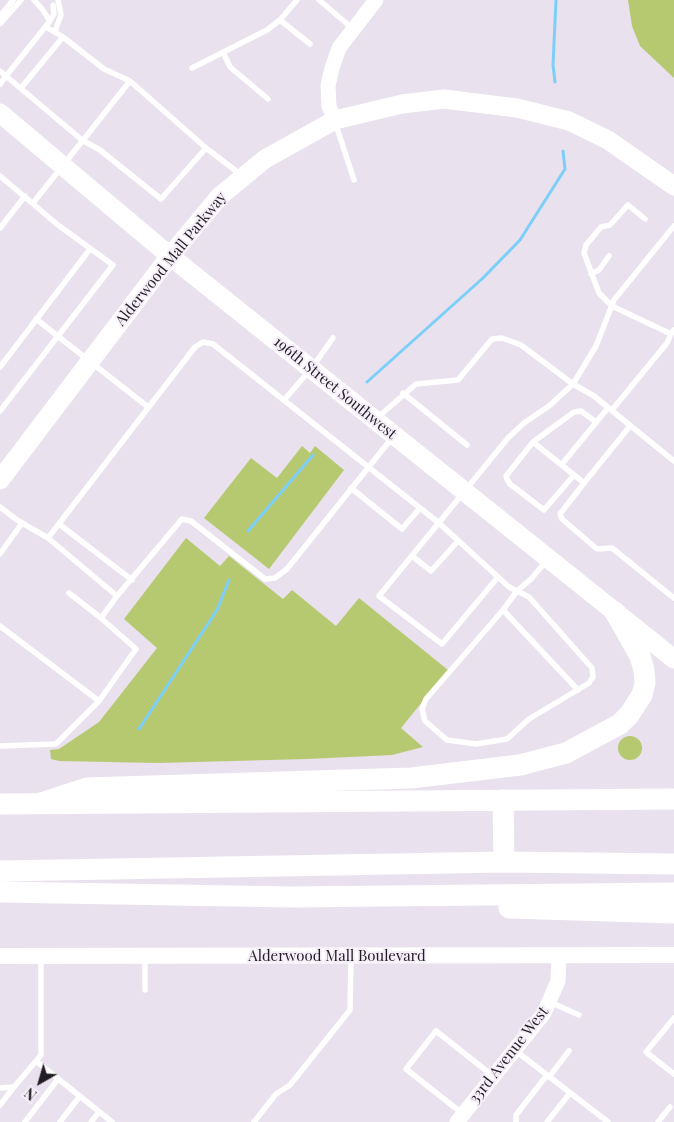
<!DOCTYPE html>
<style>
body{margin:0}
#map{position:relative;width:674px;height:1122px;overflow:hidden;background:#e9e1ed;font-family:"Playfair Display",serif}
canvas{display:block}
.north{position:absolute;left:15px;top:1057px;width:50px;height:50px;-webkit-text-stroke:4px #f6effa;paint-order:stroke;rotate:218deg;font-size:14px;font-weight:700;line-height:20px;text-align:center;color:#211f23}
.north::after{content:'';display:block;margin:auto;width:18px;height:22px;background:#211f23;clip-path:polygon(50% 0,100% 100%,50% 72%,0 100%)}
</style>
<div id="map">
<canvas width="674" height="1122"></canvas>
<div class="north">N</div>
</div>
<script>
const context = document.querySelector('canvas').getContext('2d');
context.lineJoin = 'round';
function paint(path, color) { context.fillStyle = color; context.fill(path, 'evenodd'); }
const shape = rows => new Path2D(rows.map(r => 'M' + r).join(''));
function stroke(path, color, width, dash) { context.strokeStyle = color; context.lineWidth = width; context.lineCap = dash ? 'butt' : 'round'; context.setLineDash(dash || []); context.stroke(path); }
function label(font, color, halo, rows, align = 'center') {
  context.font = font + ' "Playfair Display",serif'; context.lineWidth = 4; context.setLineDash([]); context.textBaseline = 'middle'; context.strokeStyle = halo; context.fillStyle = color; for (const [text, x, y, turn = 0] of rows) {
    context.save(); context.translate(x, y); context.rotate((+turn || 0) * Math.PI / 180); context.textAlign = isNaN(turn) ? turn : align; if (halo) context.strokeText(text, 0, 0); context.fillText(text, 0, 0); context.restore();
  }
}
const green = shape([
 [628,0,674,0,674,78,640,46,632,26],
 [302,446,310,453,315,446,344,470,269,569,204,518,251,458,277,478],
 [186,538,220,566,229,556,283,599,292,590,336,626,359,598,448,670,401,728,423,747,392,755,307,759,158,763,59,761,51,759,50,750,59,749,99,722,157,648,124,619],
 '618 748a12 12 0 1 1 24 0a12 12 0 1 1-24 0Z'
]);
const stream = shape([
 [555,82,553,65,556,0],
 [367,382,483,278,520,240,565,169,563,151],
 [248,531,313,455],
 [139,729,217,610,229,580]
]);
const service = shape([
 [34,0,42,9],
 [319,0,352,28],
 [44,12,50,21,6,76,82,140,100,150,161,199,206,148],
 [0,16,13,0],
 [280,20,310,44],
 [50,21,54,14,53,5],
 [0,24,21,0],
 [46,27,63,37,104,69,130,81],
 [55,31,61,15,58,0],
 [223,52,230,67,268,99],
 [192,68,267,30,280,20,297,0],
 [0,71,6,76,0,84],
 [21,88,63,37],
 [335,122,354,180],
 [0,176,58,225,113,265,0,411],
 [33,203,130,81,206,148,240,174],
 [645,219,628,205,610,225,601,227,586,245,584,253,599,293,612,306,671,334,674,330],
 [0,228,25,196],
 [591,274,599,270,609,256],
 [36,319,148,407],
 [0,367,90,249],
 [403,393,467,445],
 [284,400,311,369,333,338],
 [612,410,667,343,671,334],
 [377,418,416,384,458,380,492,339,502,338,521,345,573,384,594,396,674,461],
 [533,442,584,483,630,426],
 [562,464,608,408],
 [574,475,544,510,510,484,507,479,506,476,533,442,574,412,581,411,596,422],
 [584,483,560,514,562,519,597,549,612,548,674,598],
 [351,488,402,529,420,508],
 [0,507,17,520,48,538,117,596],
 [59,524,132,580],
 [48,538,195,347,203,342,213,344,439,523,509,587,529,597,592,668,593,677,589,683,529,719,507,739,476,744,447,740,425,721,422,709,426,699,503,610],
 [0,554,22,523],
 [412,556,431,571,458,541],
 [547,560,531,579,517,591,503,610,578,690],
 [498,577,442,644,379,596,508,438,524,423,549,406,573,384,596,346,614,300,674,226],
 [69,593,101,618],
 [0,626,99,701,56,744,0,746],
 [99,701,136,649,101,618,117,596,182,519,191,521,265,579,275,578,287,569,392,438],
 [41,958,41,1055,36,1061,112,1122],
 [145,958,145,990],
 [550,1002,579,1015],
 [674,1018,646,1052,674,1074],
 [516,1051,608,1122],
 [549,1077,569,1051],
 [0,1088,14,1087,36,1061],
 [0,1105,14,1087],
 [463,1114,406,1069,436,1031,493,1076],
 [25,1122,58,1079],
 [60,1122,80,1096],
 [91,1122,99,1112],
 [254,1122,276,1094,290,1085,350,1010,351,958],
 [516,1122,516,1115,547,1075],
 [547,1122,570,1093],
 [658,1122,670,1107]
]);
const tertiary = shape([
 [335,120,329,106,328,86,332,68,339,48,376,0],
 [457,1122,544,1013,558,981,559,955]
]);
const secondary = shape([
 [0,956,674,955]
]);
const primary = shape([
 [0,113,170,256,674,659],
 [0,480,170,256,220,196,265,159,335,120,402,104,444,99,517,108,569,121,608,140,674,186]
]);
const motorway = shape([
 [503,800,504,862],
 [41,803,87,788,411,778,520,765,566,753,620,724,629,715,642,695,645,683,644,670,640,656,615,612],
 [0,804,674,799],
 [0,871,504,862,674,864],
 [0,892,291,897,674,893],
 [509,908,674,913]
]);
const streetNames = [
 ["Alderwood Mall Parkway",171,259,-51],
 ["196th Street Southwest",335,388,39],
 ["Alderwood Mall Boulevard",337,956],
 ["33rd Avenue West",509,1055,-52]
];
paint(green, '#b7c970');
stroke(stream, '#7ccff8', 3);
stroke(service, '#fff', 5.5);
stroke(tertiary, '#fff', 15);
stroke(secondary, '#fff', 16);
stroke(primary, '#fff', 19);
stroke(motorway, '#fff', 21);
label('15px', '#211f23', '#f6effa', streetNames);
</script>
